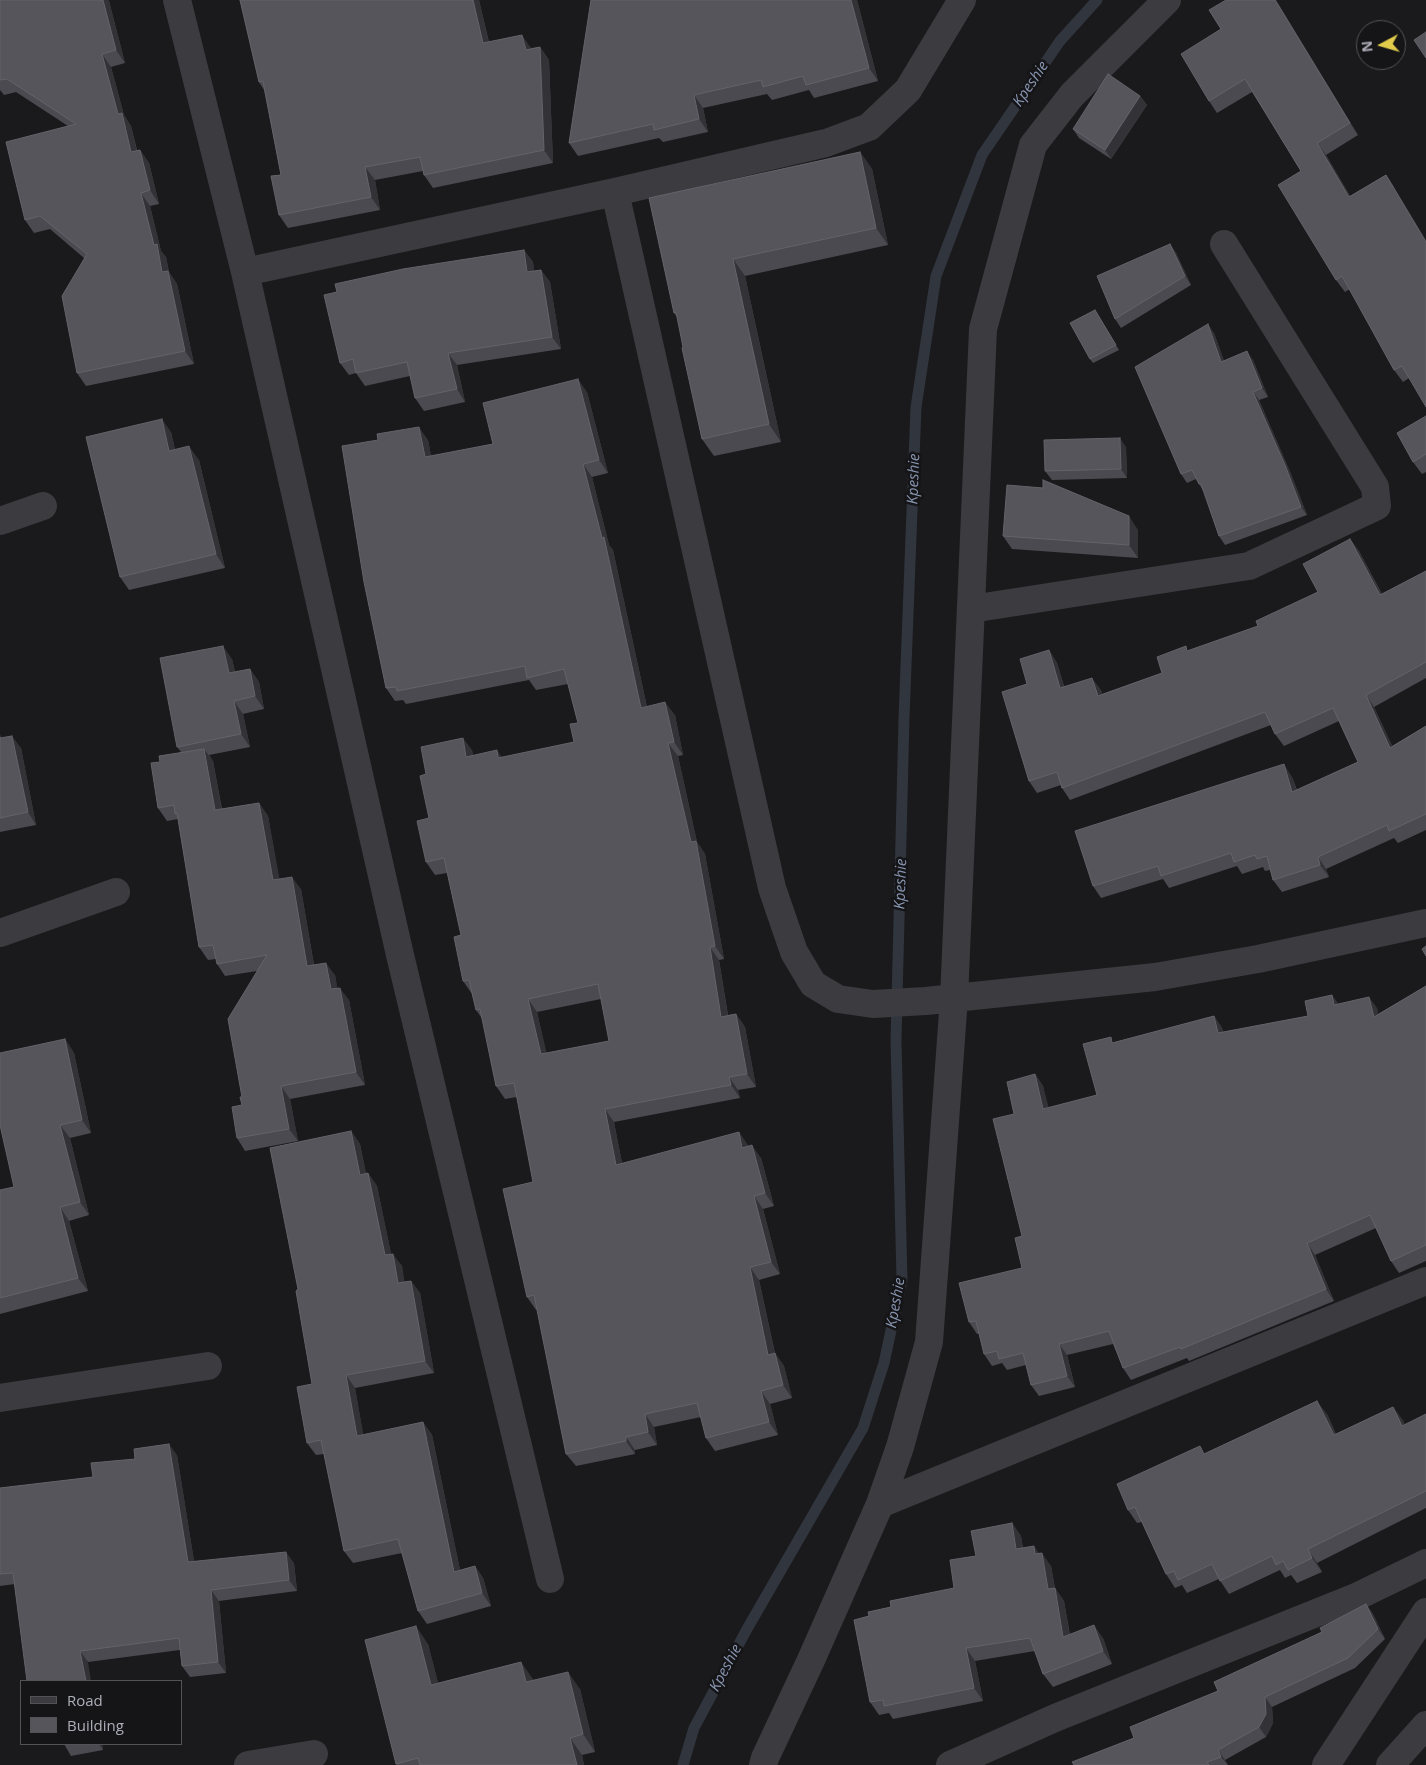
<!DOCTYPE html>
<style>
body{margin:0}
#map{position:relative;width:1426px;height:1765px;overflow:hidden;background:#1a191b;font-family:"Open Sans",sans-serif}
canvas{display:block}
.legend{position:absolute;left:20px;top:1680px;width:162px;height:65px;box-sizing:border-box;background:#151416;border:1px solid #525257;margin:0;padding:6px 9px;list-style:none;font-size:15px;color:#adaeb9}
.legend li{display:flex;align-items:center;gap:10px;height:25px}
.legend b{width:25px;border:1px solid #525257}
.north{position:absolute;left:1356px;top:20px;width:50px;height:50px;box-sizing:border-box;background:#151416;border:1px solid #525257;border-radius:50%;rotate:264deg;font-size:14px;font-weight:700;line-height:20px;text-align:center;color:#adaeb9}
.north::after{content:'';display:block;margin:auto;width:18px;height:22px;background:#e1cb4b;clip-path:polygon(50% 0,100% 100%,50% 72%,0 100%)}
</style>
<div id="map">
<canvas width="1426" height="1765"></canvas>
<ul class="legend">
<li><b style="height:6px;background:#3b3b40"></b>Road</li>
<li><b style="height:14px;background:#56555b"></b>Building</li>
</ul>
<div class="north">N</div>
</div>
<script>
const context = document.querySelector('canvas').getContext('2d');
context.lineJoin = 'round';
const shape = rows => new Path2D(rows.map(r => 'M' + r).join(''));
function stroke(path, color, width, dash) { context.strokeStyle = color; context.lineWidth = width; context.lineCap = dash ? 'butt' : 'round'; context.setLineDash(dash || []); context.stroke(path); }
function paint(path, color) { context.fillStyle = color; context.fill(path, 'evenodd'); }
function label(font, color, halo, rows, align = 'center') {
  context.font = font + ' "Open Sans",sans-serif'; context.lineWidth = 5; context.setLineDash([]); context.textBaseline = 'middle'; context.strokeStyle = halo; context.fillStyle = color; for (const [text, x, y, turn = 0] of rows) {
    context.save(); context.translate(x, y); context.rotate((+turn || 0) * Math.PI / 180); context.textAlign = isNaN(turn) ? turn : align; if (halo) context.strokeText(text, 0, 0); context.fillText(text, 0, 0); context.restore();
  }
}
const stream = shape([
 [683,1765,694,1728,747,1629,863,1428,884,1363,902,1279,896,1041,904,718,916,407,936,276,982,155,1060,41,1097,0]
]);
const minor = shape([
 [177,0,245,272,400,955,550,1579],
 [615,192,772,888,794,952,813,984,838,999,873,1004,926,1001,1155,977,1258,959,1426,923],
 [245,272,615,192,826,143,869,127,908,90,962,0],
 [0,521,43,506],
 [971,609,1249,566,1377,506,1375,487,1224,244],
 [0,933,116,892],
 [0,1398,208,1366],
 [880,1504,1426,1281],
 [248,1765,314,1754],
 [763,1765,765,1758,811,1660,880,1504,900,1447,929,1342,954,998,983,329,1033,145,1072,95,1167,0],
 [950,1765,1055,1718,1356,1597,1426,1563],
 [1326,1765,1426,1612],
 [1390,1765,1426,1725]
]);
const wall = shape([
 [0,0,108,0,109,1,125,63,111,67,124,115,131,126,137,150,140,150,149,163,159,204,150,206,161,251,166,257,169,272,177,284,194,364,86,386,77,373,84,258,50,229,34,233,25,220,68,126,16,92,4,95,0,90],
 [240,0,479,0,489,42,532,48,540,47,549,60,553,163,433,188,424,175,423,171,375,180,380,210,288,228,279,215,281,175,264,90,259,82],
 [857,0,878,81,814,98,809,90,772,100,767,94,703,108,708,132,663,142,659,138,578,156,569,143],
 [1276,0,1358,135,1326,155,1350,196,1386,175,1394,187,1409,378,1403,382,1394,370,1350,289,1345,292,1336,280,1301,171,1252,92,1217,113,1209,101],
 [1140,96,1147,105,1111,159,1079,138,1073,129],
 [860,152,872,169,888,245,745,276,781,442,714,456,702,439,677,317,674,313,649,198],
 [1170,244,1176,253,1191,285,1121,328,1115,319],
 [524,250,533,262,534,271,541,270,550,282,561,349,457,365,465,402,424,411,415,398,410,376,365,386,356,373,349,375,340,363],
 [1095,310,1119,350,1093,363,1090,359],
 [1214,333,1224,361,1253,360,1268,397,1259,400,1291,474,1307,515,1225,545,1219,536,1204,492,1199,484,1196,479,1187,483,1181,474],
 [587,392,608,473,592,477,609,545,613,550,647,707,675,715,683,755,678,756,697,842,705,854,724,959,719,960,728,1015,736,1014,745,1027,756,1087,738,1090,740,1098,614,1122,622,1163,748,1145,748,1146,761,1158,774,1206,763,1209,780,1274,759,1280,775,1353,784,1366,792,1398,770,1404,778,1435,715,1451,706,1438,701,1417,654,1427,657,1445,635,1450,635,1454,576,1466,566,1454,537,1309,536,1310,527,1297,533,1182,517,1097,505,1099,496,1086,483,1020,476,1010,472,994,463,981,461,935,447,873,435,875,426,862,429,818,426,774,472,750,473,756,502,758,574,742,578,723,568,684,536,690,529,680,406,704,403,700,395,701,386,688,378,440,428,440,431,456,493,444],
 [601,999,609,1041,546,1053,537,1012],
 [1426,416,1426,472,1422,474,1413,462],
 [171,432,175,450,199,460,225,568,129,590,120,577],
 [1126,447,1127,478,1052,480,1045,471],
 [1138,530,1138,558,1012,549,1003,536],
 [1350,539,1359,551,1382,594,1426,571,1426,678,1374,707,1392,746,1426,726,1426,830,1398,843,1394,838,1326,869,1329,877,1282,892,1273,880,1270,870,1265,871,1263,867,1242,874,1237,866,1169,888,1163,879,1101,898,1093,886,1292,777,1297,790,1358,762,1339,721,1284,746,1275,734,1271,725,1070,800,1062,788,1061,785,1037,793,1029,781,1027,684,1049,650,1057,663,1064,686,1101,690,1102,694,1162,673,1189,651,1258,626,1318,592],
 [232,659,235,672,250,669,259,682,264,709,243,714,250,747,209,755,213,761,222,809,259,803,268,816,279,879,301,889,314,965,335,975,337,988,349,1000,365,1085,290,1099,298,1141,245,1151,237,1138,242,1105,257,971,225,976,217,964,216,959,208,960,199,947,178,819,167,821,158,808,160,762,181,752,177,747],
 [0,734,1,738,21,748,36,825,0,832],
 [1426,986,1426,1261,1399,1273,1391,1261,1376,1228,1315,1255,1334,1301,1189,1361,1187,1358,1131,1380,1123,1368,1113,1344,1067,1355,1075,1387,1039,1396,1031,1385,1026,1365,1007,1370,1002,1363,992,1366,984,1354,979,1334,977,1334,969,1322,1022,1268,1022,1236,1014,1114,1035,1074,1043,1086,1048,1108,1097,1095,1115,1043,1214,1016,1222,1028,1223,1032,1308,1016,1332,995,1338,1004,1377,1008,1378,1014],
 [65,1039,74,1053,91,1133,70,1138,89,1215,69,1221,88,1291,0,1314,0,1190,14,1187],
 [351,1131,360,1144,366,1174,368,1173,377,1186,391,1254,402,1266,404,1282,411,1281,420,1293,434,1373,355,1388,363,1435,423,1422,432,1435,460,1570,475,1566,483,1578,491,1606,427,1624,418,1611,402,1553,353,1563,344,1551,324,1454,316,1455,307,1443,312,1384,298,1289],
 [1393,1407,1405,1425,1426,1414,1426,1508,1317,1563,1322,1572,1297,1583,1291,1575,1285,1578,1280,1570,1229,1594,1219,1579,1187,1593,1182,1585,1175,1588,1166,1574,1142,1522,1137,1523,1128,1510,1206,1454,1327,1414,1336,1434],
 [177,1455,194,1561,294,1563,297,1591,219,1601,226,1673,190,1677,182,1666,180,1650,88,1662,15,1584,0,1586,0,1488,93,1477],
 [1012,1523,1021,1536,1023,1548,1039,1554,1051,1566,1055,1588,1064,1601,1070,1635,1103,1638,1112,1664,1053,1687,1043,1674,1035,1651,975,1661,983,1701,893,1719,889,1713,879,1715,870,1702,869,1616,891,1607,954,1588,976,1556],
 [1366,1604,1373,1614,1385,1639,1355,1668,1272,1707,1273,1723,1266,1737,1225,1760,1228,1765,1074,1765,1134,1738,1322,1632],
 [428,1644,438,1683,521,1662,533,1681,580,1689,595,1752,582,1755,584,1765,397,1765,396,1764],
 [64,1744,102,1744,103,1750,71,1756]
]);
const shadedWall = shape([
 [103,0,108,0,109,1,125,63,116,50],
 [473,0,479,0,492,57,483,43],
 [851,0,857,0,878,81,869,68],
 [1275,0,1276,0,1358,135,1350,123],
 [522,35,531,48,535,63,526,50],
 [540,47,549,60,553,163,544,150],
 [102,54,111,67,124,115,131,126,140,165,131,152,118,114],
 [694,95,703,108,708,132,699,119],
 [1140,96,1147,105,1111,159,1105,150],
 [1317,143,1326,155,1358,209,1349,197],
 [140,150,149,163,159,204,150,190],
 [860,152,872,169,888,245,876,228],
 [365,167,375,180,380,210,371,197],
 [1386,175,1394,187,1426,240,1426,242],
 [141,193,150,206,161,251,166,257,169,272,177,284,194,364,185,351,154,245],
 [1170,244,1176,253,1191,285,1185,276],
 [524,250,533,262,536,284,527,272],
 [733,259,745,276,781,442,769,424],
 [541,270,550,282,561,349,552,337],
 [1208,324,1214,333,1227,370,1221,362],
 [1247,351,1253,360,1268,397,1262,388],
 [448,353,457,365,465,402,457,389],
 [578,379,587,392,608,473,599,460],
 [1253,392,1259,400,1291,474,1307,515,1301,507],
 [162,419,171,432,179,465,169,451],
 [419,427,428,440,434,470,425,457],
 [1120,438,1126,447,1127,478,1121,469],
 [189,446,199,460,225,568,216,554],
 [583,464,592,477,609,545,613,550,650,721,641,708,602,538],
 [1129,516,1138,530,1138,558,1129,545],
 [1350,539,1359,551,1388,607,1380,595],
 [223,646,232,659,238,686,229,673],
 [1049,650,1057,663,1068,700,1060,688],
 [250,669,259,682,264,709,255,696],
 [1092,678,1101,690,1106,708,1098,696],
 [1366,695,1374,707,1399,760,1390,748],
 [234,701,243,714,250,747,241,734],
 [665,702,675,715,683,755,674,742],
 [12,736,21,748,36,825,28,812],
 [463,738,472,750,475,770,466,757],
 [668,743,678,756,697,842,705,854,724,959,715,946],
 [204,749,213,761,224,823,215,810],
 [497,750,506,763,498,758],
 [1284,764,1292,777,1301,804,1292,792],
 [259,803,268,816,282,892,273,880],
 [1318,857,1326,869,1329,877,1320,865],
 [292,877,301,889,316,979,307,966],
 [710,947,719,960,730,1030,721,1017],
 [326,963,335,975,340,1002,331,989],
 [340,988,349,1000,365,1085,356,1072],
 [1332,995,1340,1006,1334,1005],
 [1369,997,1377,1008,1382,1028,1374,1017],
 [528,999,537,1012,550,1067,541,1054],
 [736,1014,745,1027,756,1087,747,1074],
 [1214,1016,1222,1028,1227,1044,1218,1033],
 [65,1039,74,1053,91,1133,82,1120],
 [1035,1074,1043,1086,1052,1120,1043,1109],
 [729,1077,738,1090,740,1098,731,1085],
 [281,1086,290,1099,298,1141,289,1129],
 [605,1109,614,1122,625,1178,616,1165],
 [60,1125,70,1138,89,1215,80,1202],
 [351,1131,360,1144,369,1187,360,1175],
 [739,1132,748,1145,751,1161,742,1148],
 [752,1145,761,1158,774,1206,765,1193],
 [368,1173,377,1186,394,1268,385,1255],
 [754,1196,763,1209,780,1274,771,1262],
 [60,1207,69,1221,88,1291,78,1278],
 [1307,1243,1315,1255,1334,1301,1326,1289],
 [393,1254,402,1266,407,1296,398,1283],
 [750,1267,759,1280,778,1368,768,1355],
 [411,1281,420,1293,434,1373,425,1361],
 [1059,1344,1067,1355,1075,1387,1067,1376],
 [775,1353,784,1366,792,1398,783,1385],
 [346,1375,355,1388,366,1449,357,1436],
 [761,1391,770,1404,778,1435,769,1422],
 [1317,1401,1327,1414,1343,1449,1334,1435],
 [1393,1407,1403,1420,1412,1439,1402,1426],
 [645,1414,654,1427,657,1445,648,1432],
 [423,1422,432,1435,463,1584,454,1572],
 [626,1437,635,1450,635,1454,626,1441],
 [169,1444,177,1455,196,1573,188,1562],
 [1012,1523,1021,1536,1025,1562,1016,1549],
 [1034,1546,1043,1559,1035,1554],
 [1308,1549,1317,1563,1322,1572,1312,1558],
 [286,1552,294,1563,297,1591,289,1580],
 [1042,1553,1051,1566,1055,1588,1064,1601,1072,1650,1063,1637,1048,1589],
 [475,1566,483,1578,491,1606,482,1593],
 [211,1590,219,1601,226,1673,218,1662],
 [1366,1604,1373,1614,1385,1639,1378,1629],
 [1094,1625,1103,1638,1112,1664,1103,1651],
 [416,1626,428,1644,443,1702,431,1685],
 [966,1648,975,1661,983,1701,974,1688],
 [80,1651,88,1662,91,1681,86,1681],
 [521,1662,533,1679,538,1700,526,1682],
 [568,1672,580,1689,595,1752,583,1734],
 [1265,1697,1272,1707,1273,1723,1266,1737,1259,1727],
 [570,1738,582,1755,584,1765,577,1765],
 [99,1744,102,1744,103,1750],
 [1218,1750,1225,1760,1228,1765,1221,1757]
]);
const building = shape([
 [0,0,103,0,116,50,102,54,118,114,122,113,131,152,140,150,150,190,141,193,154,245,157,244,162,272,168,271,185,351,77,373,62,296,87,254,40,216,25,220,6,142,76,124,7,79,0,80,0,0],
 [240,0,473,0,483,43,522,35,526,50,540,47,544,150,424,175,420,157,365,167,371,197,279,215,271,176,281,175,263,81,259,82,240,0],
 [591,0,851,0,869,68,806,85,803,76,763,87,761,80,694,95,699,119,654,130,653,124,569,143,591,0],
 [1226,0,1275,0,1350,123,1317,143,1349,197,1386,175,1426,242,1426,407,1402,366,1394,370,1342,276,1336,280,1278,185,1301,171,1245,79,1209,101,1181,54,1221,29,1209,10,1226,0],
 [1426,32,1426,58,1414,40,1426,32],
 [1108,74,1140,96,1105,150,1073,129,1108,74],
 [860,152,876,228,733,259,769,424,702,439,682,348,683,347,676,312,674,313,649,198,860,152],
 [1170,244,1185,276,1115,319,1097,276,1170,244],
 [524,250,527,272,541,270,552,337,448,353,457,389,415,398,407,362,356,373,353,359,340,363,324,295,337,292,335,284,403,269,524,250],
 [1095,310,1116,345,1090,359,1070,323,1095,310],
 [1208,324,1221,362,1247,351,1262,388,1253,392,1285,465,1301,507,1219,536,1201,484,1199,484,1192,470,1181,474,1135,367,1208,324],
 [578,379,599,460,583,464,602,538,604,537,641,708,665,702,674,742,668,743,691,842,696,841,715,946,710,947,721,1017,736,1014,747,1074,729,1077,731,1085,605,1109,616,1165,739,1132,742,1148,752,1145,765,1193,754,1196,771,1262,750,1267,768,1355,775,1353,783,1385,761,1391,769,1422,706,1438,697,1403,645,1414,648,1432,626,1437,626,1441,566,1454,534,1295,527,1297,503,1189,533,1182,514,1083,496,1086,480,1009,476,1010,469,980,463,981,454,937,461,935,444,858,426,862,417,821,429,818,420,776,426,774,421,747,463,738,466,757,497,750,498,758,574,742,570,724,578,723,564,669,527,678,525,666,397,691,396,687,386,688,364,582,342,446,378,440,377,434,419,427,425,457,493,444,483,403,578,379],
 [598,984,609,1041,541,1054,528,999,598,984],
 [1426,416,1426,454,1413,462,1397,433,1426,416],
 [162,419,169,451,189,446,216,554,120,577,86,437,162,419],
 [1120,438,1121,469,1045,471,1044,440,1120,438],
 [1043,480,1129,516,1129,545,1003,536,1007,485,1043,488,1043,480],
 [1350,539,1380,595,1426,571,1426,662,1366,695,1390,748,1426,726,1426,814,1389,831,1387,825,1318,857,1320,865,1273,880,1267,856,1257,859,1255,855,1234,862,1231,853,1161,876,1158,866,1093,886,1075,831,1284,764,1292,792,1358,762,1333,708,1275,734,1265,712,1062,788,1057,772,1029,781,1002,692,1027,684,1020,659,1049,650,1060,688,1092,678,1098,696,1162,673,1157,657,1186,646,1187,651,1258,626,1256,621,1318,592,1303,564,1350,539],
 [223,646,229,673,250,669,255,696,234,701,241,734,177,747,160,658,223,646],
 [12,736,28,812,0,818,0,738,12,736],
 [204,749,215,810,259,803,273,880,292,877,307,966,326,963,331,989,340,988,356,1072,281,1086,289,1129,237,1138,232,1107,242,1105,240,1097,242,1097,228,1019,267,955,217,964,213,945,199,947,177,813,175,814,174,805,158,808,151,763,160,762,159,756,204,749],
 [1426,946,1426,956,1422,949,1426,946],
 [1426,986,1426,1245,1391,1261,1370,1215,1307,1243,1326,1289,1181,1349,1180,1347,1123,1368,1109,1331,1059,1344,1067,1376,1031,1385,1023,1353,999,1359,997,1351,984,1354,976,1321,969,1322,959,1283,1022,1268,1015,1238,1022,1236,993,1119,1014,1114,1007,1082,1035,1074,1043,1109,1097,1095,1083,1044,1111,1037,1112,1043,1214,1016,1218,1033,1308,1016,1305,1001,1332,995,1334,1005,1369,997,1374,1017,1426,986],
 [65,1039,82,1120,60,1125,80,1202,60,1207,78,1278,0,1298,0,1190,14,1187,0,1125,0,1053,65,1039],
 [351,1131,360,1175,368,1173,385,1255,393,1254,398,1283,411,1281,425,1361,346,1375,357,1436,423,1422,454,1572,475,1566,482,1593,418,1611,398,1539,344,1551,321,1440,307,1443,297,1387,312,1384,296,1291,298,1289,270,1148,351,1131],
 [1317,1401,1334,1435,1393,1407,1402,1426,1426,1414,1426,1491,1308,1549,1312,1558,1288,1570,1283,1561,1276,1565,1272,1556,1220,1581,1212,1564,1178,1580,1174,1571,1166,1574,1135,1507,1128,1510,1117,1484,1200,1446,1204,1454,1317,1401],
 [169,1444,188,1562,286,1552,289,1580,211,1590,218,1662,182,1666,179,1638,80,1651,86,1681,27,1681,13,1573,0,1574,0,1488,93,1477,91,1463,135,1459,134,1449,169,1444],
 [1012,1523,1016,1549,1034,1546,1035,1554,1042,1553,1048,1589,1055,1588,1063,1637,1094,1625,1103,1651,1043,1674,1030,1638,966,1648,974,1688,884,1706,883,1700,870,1702,854,1620,869,1616,868,1612,891,1607,890,1601,954,1588,950,1560,976,1556,971,1531,1012,1523],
 [1366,1604,1378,1629,1348,1658,1265,1697,1266,1714,1259,1727,1218,1750,1221,1757,1207,1762,1209,1765,1074,1765,1072,1762,1134,1738,1130,1727,1218,1691,1214,1682,1322,1632,1320,1628,1366,1604],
 [416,1626,431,1685,521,1662,526,1682,568,1672,583,1734,570,1738,577,1765,420,1765,418,1758,396,1764,365,1640,416,1626]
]);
const waterNames = [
 ["Kpeshie",1031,84,-56],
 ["Kpeshie",914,479,-88],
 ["Kpeshie",901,884,-88],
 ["Kpeshie",896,1303,-80],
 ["Kpeshie",726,1668,-62]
];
stroke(stream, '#30353e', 11);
stroke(minor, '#3b3b40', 28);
paint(wall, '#4b4a50');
paint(shadedWall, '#333236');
paint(building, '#56555b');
stroke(building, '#64636a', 1);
label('italic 15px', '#8896b1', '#151416', waterNames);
</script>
